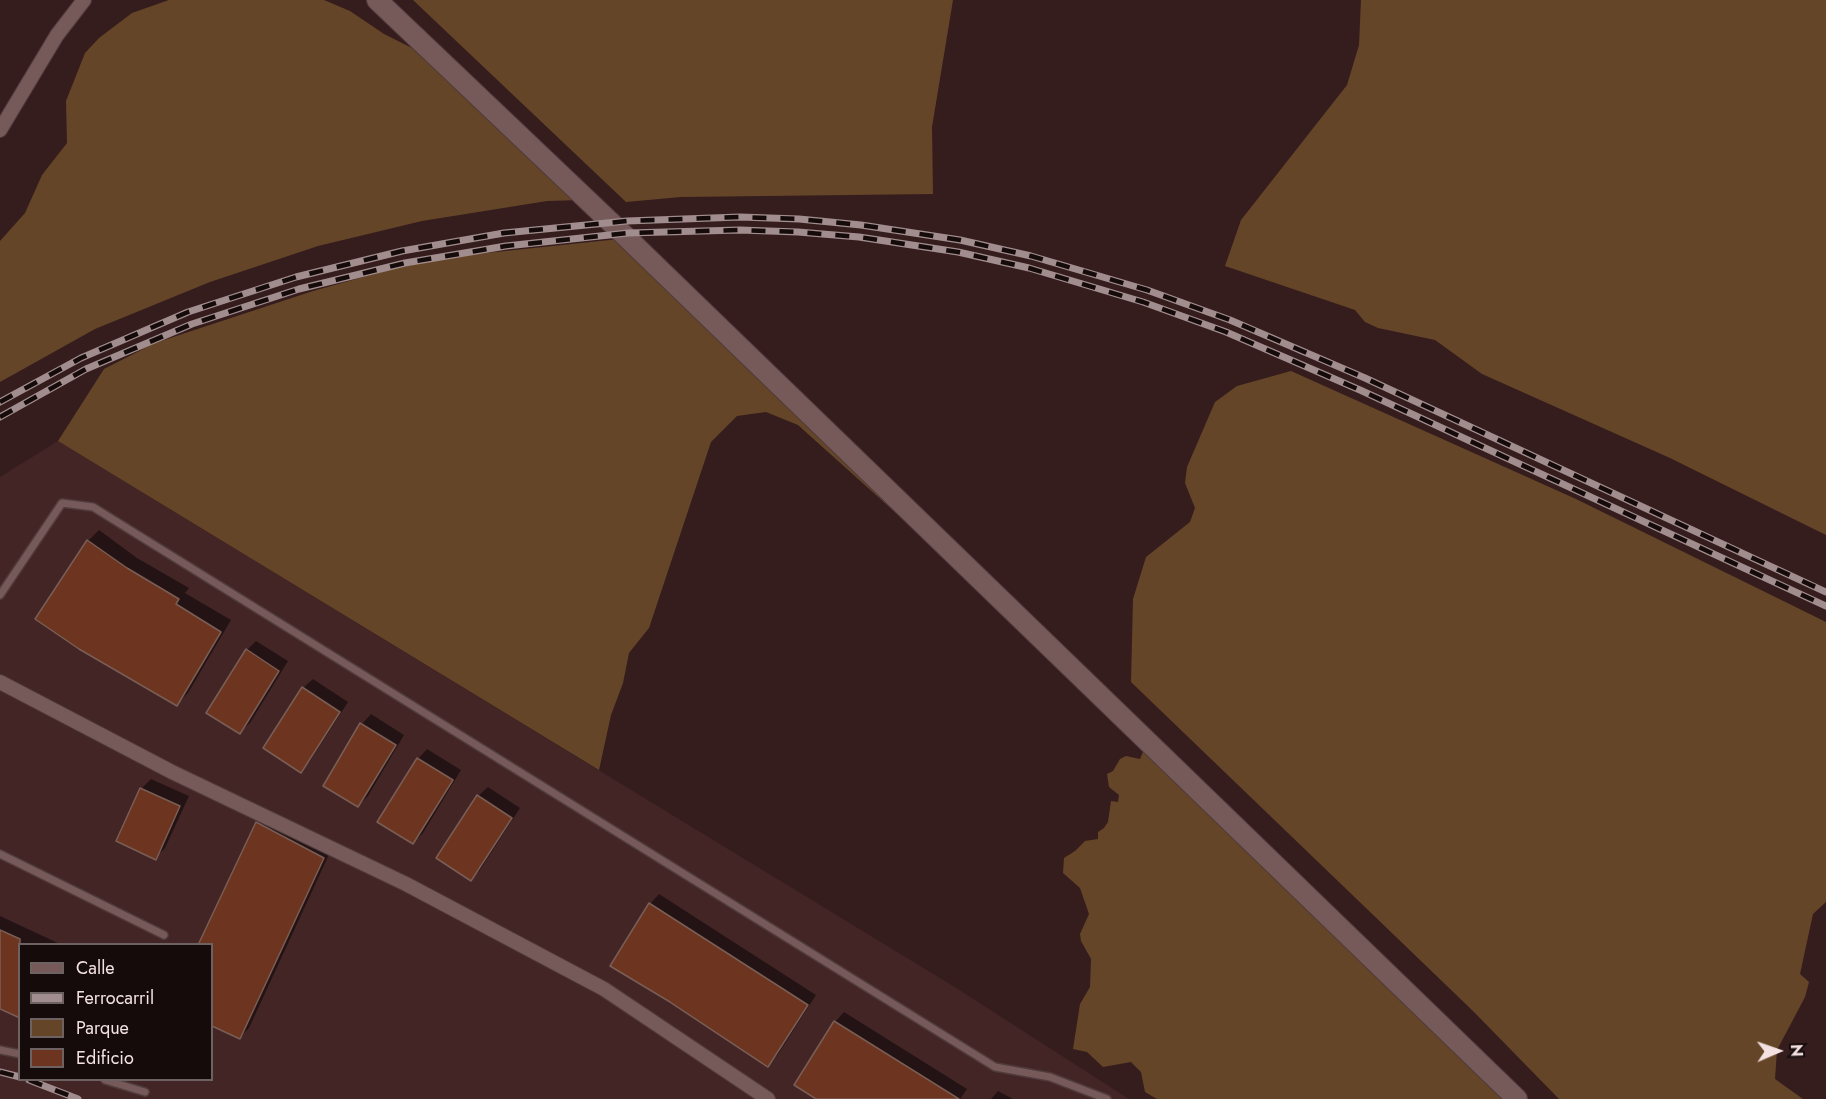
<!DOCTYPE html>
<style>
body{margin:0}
#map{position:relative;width:1826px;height:1099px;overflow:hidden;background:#351d1e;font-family:Jost,sans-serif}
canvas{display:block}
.legend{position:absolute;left:18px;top:943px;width:195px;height:138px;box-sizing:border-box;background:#150b0b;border:2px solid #6e6161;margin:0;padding:8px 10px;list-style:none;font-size:18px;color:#f4e2e2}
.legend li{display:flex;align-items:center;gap:12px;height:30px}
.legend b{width:30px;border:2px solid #6e6161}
.north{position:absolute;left:1748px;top:1021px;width:60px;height:60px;-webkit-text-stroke:4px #150b0b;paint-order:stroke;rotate:88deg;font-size:16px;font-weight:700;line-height:24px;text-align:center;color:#f4e2e2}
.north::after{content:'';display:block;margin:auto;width:21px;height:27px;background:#f4e2e2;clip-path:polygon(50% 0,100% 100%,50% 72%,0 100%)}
</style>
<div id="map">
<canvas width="1826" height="1099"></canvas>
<ul class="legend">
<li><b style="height:8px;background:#765959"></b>Calle</li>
<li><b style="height:8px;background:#a28d8e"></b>Ferrocarril</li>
<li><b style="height:16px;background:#654528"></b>Parque</li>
<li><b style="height:16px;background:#6d3420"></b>Edificio</li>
</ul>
<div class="north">N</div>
</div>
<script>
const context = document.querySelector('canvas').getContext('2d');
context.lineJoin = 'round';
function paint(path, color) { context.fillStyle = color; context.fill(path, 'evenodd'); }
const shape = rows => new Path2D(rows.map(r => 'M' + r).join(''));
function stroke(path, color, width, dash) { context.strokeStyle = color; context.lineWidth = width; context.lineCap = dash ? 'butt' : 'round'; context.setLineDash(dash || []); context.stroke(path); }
const built = shape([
 [58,441,953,986,1129,1099,0,1099,0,477],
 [20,944,212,944,212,1080,20,1080]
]);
const green = shape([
 [169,0,324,0,350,11,384,34,422,53,581,200,547,201,422,221,318,246,210,282,95,329,0,382,0,241,25,213,42,175,67,143,66,101,85,53,99,38,132,13],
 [413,0,953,0,932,127,933,194,681,197,626,202],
 [1361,0,1826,0,1826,535,1670,458,1482,374,1435,340,1378,328,1365,322,1355,310,1225,266,1241,220,1347,85,1359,45],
 [619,239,935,548,798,425,766,412,737,416,711,442,649,628,629,653,623,683,611,715,599,770,58,441,104,369,155,343,313,291,392,269,458,256],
 [1291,371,1576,499,1826,622,1826,902,1813,914,1800,974,1809,982,1805,997,1777,1050,1775,1079,1803,1099,1559,1099,1473,1011,1131,682,1133,599,1146,557,1190,522,1195,508,1185,483,1187,467,1215,402,1237,386],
 [1145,747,1513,1099,1157,1099,1145,1092,1141,1072,1131,1062,1103,1067,1087,1052,1073,1049,1080,1004,1090,987,1091,959,1081,941,1080,934,1089,914,1080,888,1063,873,1064,858,1075,851,1085,841,1098,839,1098,832,1104,828,1108,822,1111,801,1118,802,1119,795,1109,787,1107,774,1113,771,1120,759,1126,756,1140,759]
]);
const shadow = shape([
 [99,530,137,558,189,588,185,593,231,620,188,693,177,704,37,619,88,541],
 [256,641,288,661,250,723,240,732,247,650],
 [313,679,348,702,310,761,301,771,303,688],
 [371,714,404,735,368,796,358,806,325,785,362,724],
 [427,749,461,770,423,833,413,843,418,759],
 [151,779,189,796,165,848,155,858,118,841,142,788],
 [488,787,520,808,480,870,471,879,478,796],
 [267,814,332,848,249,1028,240,1037,212,1025,212,944,257,823],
 [659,894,816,995,777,1056,767,1065,612,966,650,904],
 [0,916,60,944,20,944,0,1007],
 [844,1012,967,1089,960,1099,819,1099,835,1022],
 [998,1091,1013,1099,991,1099]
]);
const building = shape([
 [87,540,127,568,179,599,176,604,221,632,177,706,79,649,35,619,87,540],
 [246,649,279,671,240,734,206,713,246,649],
 [302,687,340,712,301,773,263,748,302,687],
 [360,723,396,745,358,807,323,786,360,723],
 [417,758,453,780,413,844,377,822,417,758],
 [140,788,180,806,156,860,116,841,140,788],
 [477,795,512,818,471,881,436,858,477,795],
 [256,822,324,858,240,1039,212,1026,212,945,198,945,256,822],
 [649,903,808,1005,768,1067,670,1002,610,966,649,903],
 [0,930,20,939,20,1018,0,1009,0,930],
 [834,1021,959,1099,816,1099,794,1085,834,1021]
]);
const lane = shape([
 [0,595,62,503,93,507,995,1067,1050,1077,1107,1099],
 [0,854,164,935],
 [0,1050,20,1054],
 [105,1080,145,1092]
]);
const street = shape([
 [0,130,57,35,84,0],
 [0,682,172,772,406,884,604,989,768,1099]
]);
const secondary = shape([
 [377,0,622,233,1517,1099]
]);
const rail = shape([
 [0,402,81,358,188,312,296,277,402,251,504,233,627,221,740,217,799,219,861,225,960,240,1031,256,1147,290,1230,320,1365,378,1826,592],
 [0,417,86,369,192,324,299,289,405,263,506,246,628,233,740,230,798,232,859,237,958,252,1029,268,1143,302,1226,332,1360,390,1826,606],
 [0,1072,20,1077],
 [29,1080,78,1099]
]);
paint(built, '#442526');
paint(green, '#654528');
paint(shadow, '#0007');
paint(building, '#6d3420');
stroke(building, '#795e55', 1.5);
stroke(lane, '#503b3c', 10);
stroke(street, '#503b3c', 16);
stroke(secondary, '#503b3c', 22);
stroke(lane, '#765959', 7);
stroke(street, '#765959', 14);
stroke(secondary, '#765959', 20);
stroke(rail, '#a28d8e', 7);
stroke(rail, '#150b0b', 4.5, [14]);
</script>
